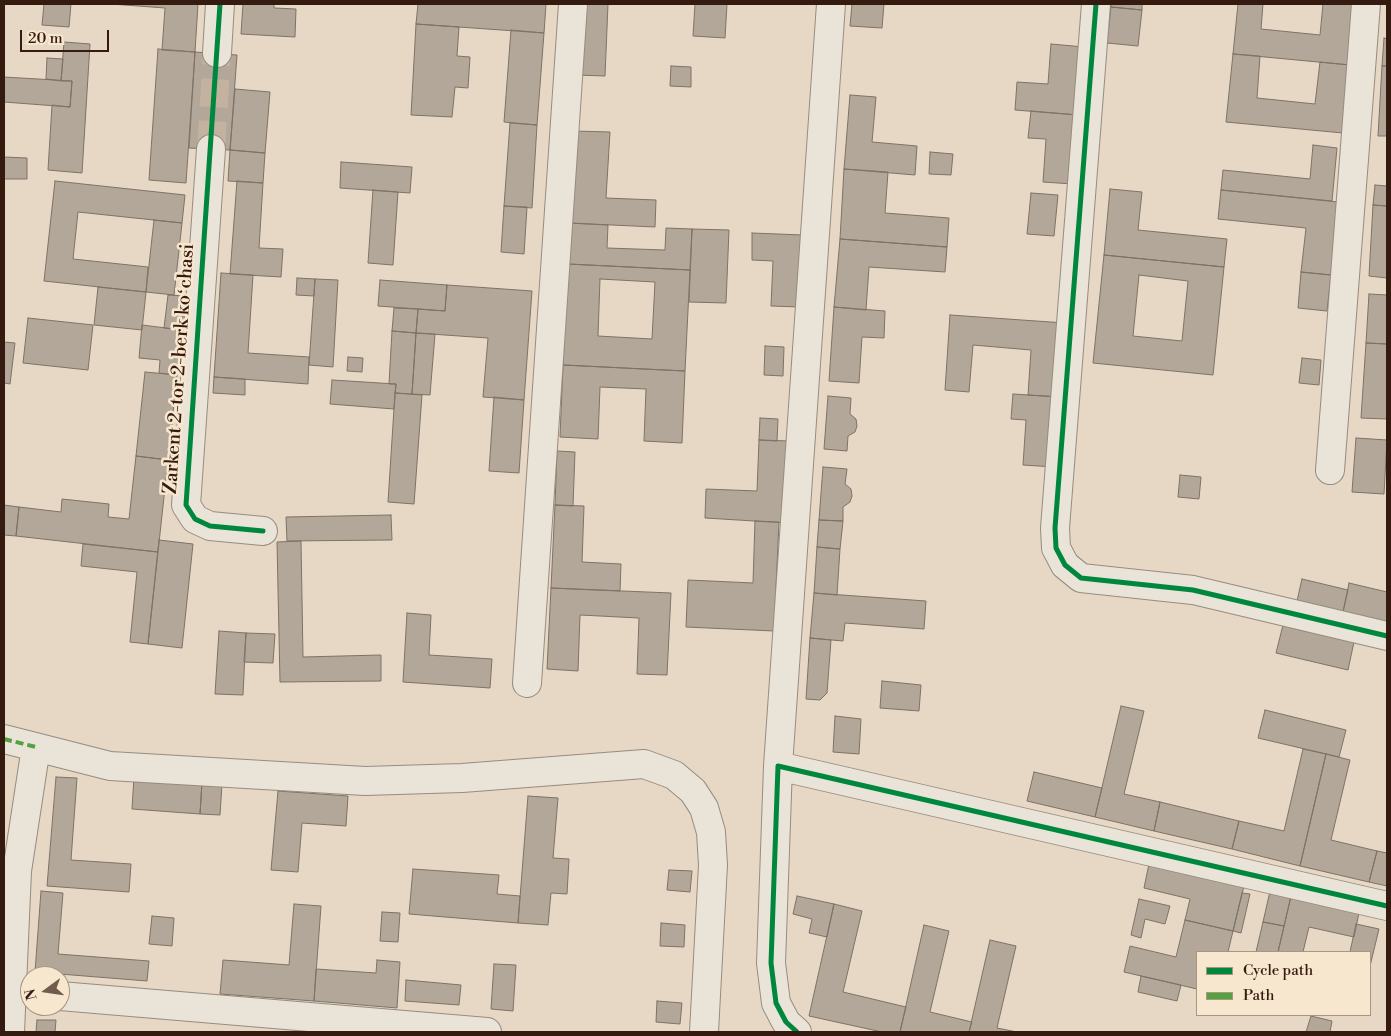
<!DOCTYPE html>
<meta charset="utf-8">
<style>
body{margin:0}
#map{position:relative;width:1391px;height:1036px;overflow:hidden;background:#e6d8c4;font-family:"Libre Bodoni",serif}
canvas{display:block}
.frame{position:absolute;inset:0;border:5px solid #351a0f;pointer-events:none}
.legend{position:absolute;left:1196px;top:951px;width:175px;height:65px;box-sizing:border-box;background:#f8e7cf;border:1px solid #aa9582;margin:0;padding:6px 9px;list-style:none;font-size:15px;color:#351a0f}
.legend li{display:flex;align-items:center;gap:10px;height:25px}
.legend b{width:25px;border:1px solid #aa9582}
.north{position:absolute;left:20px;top:966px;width:50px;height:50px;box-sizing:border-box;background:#f8e7cf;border:1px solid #aa9582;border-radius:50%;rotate:256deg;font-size:14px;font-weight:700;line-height:20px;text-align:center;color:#351a0f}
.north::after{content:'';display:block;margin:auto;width:18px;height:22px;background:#735c4e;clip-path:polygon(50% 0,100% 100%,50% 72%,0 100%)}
.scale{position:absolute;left:20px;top:30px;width:89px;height:22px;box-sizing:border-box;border:2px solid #351a0f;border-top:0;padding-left:6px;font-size:15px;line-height:18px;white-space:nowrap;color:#351a0f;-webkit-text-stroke:4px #f8e7cf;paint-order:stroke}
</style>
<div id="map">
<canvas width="1391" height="1036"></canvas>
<div class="frame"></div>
<ul class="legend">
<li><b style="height:6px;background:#00873e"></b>Cycle path</li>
<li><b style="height:6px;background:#53a13f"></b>Path</li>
</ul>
<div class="north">N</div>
<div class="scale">20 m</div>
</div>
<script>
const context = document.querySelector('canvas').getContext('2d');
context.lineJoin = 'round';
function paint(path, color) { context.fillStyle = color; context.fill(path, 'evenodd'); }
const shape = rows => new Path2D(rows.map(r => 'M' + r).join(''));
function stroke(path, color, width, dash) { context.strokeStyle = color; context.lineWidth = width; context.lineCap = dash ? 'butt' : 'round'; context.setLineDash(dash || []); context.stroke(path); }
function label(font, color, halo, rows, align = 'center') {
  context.font = font + ' "Libre Bodoni",serif'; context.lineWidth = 5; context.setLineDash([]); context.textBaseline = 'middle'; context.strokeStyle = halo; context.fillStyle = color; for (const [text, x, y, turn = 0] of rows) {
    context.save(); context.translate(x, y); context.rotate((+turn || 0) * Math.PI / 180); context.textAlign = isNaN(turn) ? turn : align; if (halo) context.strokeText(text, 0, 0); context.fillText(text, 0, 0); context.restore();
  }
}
const building = shape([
 [44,4,71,4,69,27,42,25,44,4],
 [111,4,198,4,195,52,162,50,165,8,111,4],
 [243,4,274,4,274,8,296,9,295,37,241,34,243,4],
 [418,4,546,4,544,33,416,24,418,4],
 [579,4,608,4,605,76,576,75,579,4],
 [695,4,727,4,725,38,693,36,695,4],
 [852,4,884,4,882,28,850,26,852,4],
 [1111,4,1142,4,1142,10,1111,7,1111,4],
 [1238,4,1263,4,1261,29,1320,35,1323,4,1356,4,1350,65,1233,54,1238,4],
 [1111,7,1142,10,1138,46,1107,43,1111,7],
 [416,24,459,27,457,56,470,57,468,88,455,87,452,117,411,115,416,24],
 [511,30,544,33,537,125,504,122,511,30],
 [1384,38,1387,39,1387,66,1382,66,1384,38],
 [64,42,90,44,82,173,48,170,52,105,70,107,72,81,61,81,64,42],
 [1051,44,1084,47,1078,115,1015,110,1017,82,1048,84,1051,44],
 [158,49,195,52,186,183,149,180,158,49],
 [195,52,237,55,230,150,189,148,195,52],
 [1233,54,1260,56,1257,98,1315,104,1320,62,1350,65,1343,133,1226,122,1233,54],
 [47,58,63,59,61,81,46,79,47,58],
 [671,66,691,67,691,87,670,86,671,66],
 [1382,66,1387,66,1387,136,1378,136,1382,66],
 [4,77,72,81,70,107,4,102,4,77],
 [235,89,270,92,265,153,230,150,235,89],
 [850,95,876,97,872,142,917,146,915,175,844,169,850,95],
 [1031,111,1078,115,1073,184,1043,182,1046,139,1028,138,1031,111],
 [510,123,537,125,532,208,504,206,510,123],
 [573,131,610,132,606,198,656,200,655,227,569,223,573,131],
 [1313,145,1337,148,1332,201,1221,190,1223,170,1310,179,1313,145],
 [230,150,265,153,263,183,228,181,230,150],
 [930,152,953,154,951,175,929,174,930,152],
 [4,157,27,158,27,179,4,179,4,157],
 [341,162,412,167,410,193,340,188,341,162],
 [844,169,888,172,885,213,949,218,947,247,840,239,844,169],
 [55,181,185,195,182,223,78,212,73,259,148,267,146,292,44,281,55,181],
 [237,181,263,183,259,248,283,249,281,277,230,274,237,181],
 [1375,185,1387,186,1387,206,1373,205,1375,185],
 [1110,189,1142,192,1138,230,1227,239,1224,267,1104,255,1110,189],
 [373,190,398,192,393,265,368,263,373,190],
 [1221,190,1338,202,1331,275,1301,272,1306,228,1218,219,1221,190],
 [1031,193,1058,195,1054,236,1027,234,1031,193],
 [1373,205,1387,206,1387,278,1369,276,1373,205],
 [504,206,527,207,524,254,501,252,504,206],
 [154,220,182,223,174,295,146,292,154,220],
 [569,223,608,225,607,248,665,250,666,228,692,229,690,270,568,264,569,223],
 [692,229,729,230,726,303,689,302,692,229],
 [752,233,803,235,800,307,771,306,773,261,752,260,752,233],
 [840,239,947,247,945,272,869,267,866,310,834,307,840,239],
 [1104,255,1224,267,1213,375,1093,363,1104,255],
 [1139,275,1188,281,1182,341,1133,336,1139,275],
 [568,264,690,270,685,371,563,365,568,264],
 [600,279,655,282,652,339,598,336,600,279],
 [1301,272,1331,275,1327,311,1298,308,1301,272],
 [221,273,253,275,248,353,309,357,308,384,214,377,221,273],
 [297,278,315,279,314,296,296,295,297,278],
 [315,279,338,280,333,367,309,365,315,279],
 [380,280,447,285,445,311,378,306,380,280],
 [447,285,532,291,524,400,483,397,488,338,416,333,418,309,445,311,447,285],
 [98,287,146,292,142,330,94,325,98,287],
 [1369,294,1387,295,1387,344,1366,343,1369,294],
 [168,295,185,296,182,330,164,328,168,295],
 [834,307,885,311,884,338,862,337,859,383,829,381,834,307],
 [394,308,418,309,416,333,392,331,394,308],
 [950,315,1065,323,1059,397,1028,395,1031,350,973,345,969,392,945,390,950,315],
 [28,318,93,325,88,370,23,363,28,318],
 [142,325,182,330,177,375,159,373,160,360,139,358,142,325],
 [392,331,416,333,412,394,395,393,396,384,389,384,392,331],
 [416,333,435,334,430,395,412,394,416,333],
 [4,342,15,343,10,384,4,383,4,342],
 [1366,343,1387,344,1387,419,1361,418,1366,343],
 [765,346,784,347,783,376,764,375,765,346],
 [348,357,363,358,362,372,347,371,348,357],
 [1302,358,1321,360,1319,385,1299,383,1302,358],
 [563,365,685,371,682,443,644,441,646,389,600,387,598,439,560,437,563,365],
 [145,372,177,375,168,460,136,456,145,372],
 [214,377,245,379,245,395,213,393,214,377],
 [332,380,396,384,394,409,330,404,332,380],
 [395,393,422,395,414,504,388,502,395,393],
 [1013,394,1059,397,1054,467,1023,465,1026,420,1011,419,1013,394],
 [828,396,851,398,850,414,856,419,857,426,855,432,848,436,847,451,824,449,828,396],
 [494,397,524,400,519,473,489,471,494,397],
 [760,418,778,419,777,441,759,440,760,418],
 [1356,438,1387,440,1384,494,1352,492,1356,438],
 [759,440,791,441,787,523,705,518,706,489,757,491,759,440],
 [557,451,575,452,573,506,555,505,557,451],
 [136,456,168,460,158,552,16,536,19,507,61,512,62,499,109,504,108,517,129,519,136,456],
 [823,467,847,469,845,484,851,489,852,496,850,502,843,507,843,521,819,520,823,467],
 [1180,475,1201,477,1199,499,1178,497,1180,475],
 [4,505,19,507,16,536,4,535,4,505],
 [555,505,584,506,582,562,621,564,620,591,551,588,555,505],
 [391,515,392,540,287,541,286,517,391,515],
 [819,520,843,521,840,549,817,547,819,520],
 [755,521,779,522,774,631,686,627,688,580,753,583,755,521],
 [159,540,193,544,182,648,148,644,159,540],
 [301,541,303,657,381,655,381,681,280,682,277,542,301,541],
 [83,544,158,552,148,644,130,642,137,572,81,566,83,544],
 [817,547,840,549,837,595,814,593,817,547],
 [1302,579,1348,590,1343,612,1297,601,1302,579],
 [1349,583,1387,592,1387,622,1343,612,1349,583],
 [551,588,671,593,667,675,637,674,639,618,580,615,578,671,547,669,551,588],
 [814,593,926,601,924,629,845,623,843,641,810,638,814,593],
 [407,613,431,615,429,655,492,659,490,688,403,682,407,613],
 [1283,625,1354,642,1348,670,1276,653,1283,625],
 [219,631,246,633,243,695,215,694,219,631],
 [246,633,275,634,273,663,244,662,246,633],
 [810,638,831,640,827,693,820,700,806,699,810,638],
 [882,681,921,685,919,711,880,708,882,681],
 [1121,706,1144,711,1124,794,1160,802,1154,831,1095,817,1121,706],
 [1265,710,1346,730,1339,757,1258,738,1265,710],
 [835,716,861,719,859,754,833,752,835,716],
 [1303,749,1326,754,1300,866,1232,849,1239,821,1284,831,1303,749],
 [1326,754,1350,760,1331,840,1377,851,1369,882,1300,866,1326,754],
 [1034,772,1102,788,1095,817,1027,801,1034,772],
 [56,777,77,778,71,860,131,864,129,892,47,886,56,777],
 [134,777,202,782,200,814,132,809,134,777],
 [202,782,222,784,220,815,200,814,202,782],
 [278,791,348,796,346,826,302,823,298,872,271,870,278,791],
 [528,796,558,798,553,858,569,859,567,894,551,893,548,925,518,923,528,796],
 [1160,802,1239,821,1232,849,1154,831,1160,802],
 [1377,851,1387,853,1387,886,1369,882,1377,851],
 [1150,859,1245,882,1233,931,1185,920,1190,899,1144,888,1150,859],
 [413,869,499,875,497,894,520,896,518,923,409,914,413,869],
 [669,870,692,871,690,892,667,890,669,870],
 [1271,887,1292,892,1284,926,1263,922,1271,887],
 [41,891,63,893,58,954,149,961,147,981,35,972,41,891],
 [1292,892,1360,908,1354,937,1309,927,1303,952,1278,952,1292,892],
 [1242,893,1250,894,1241,933,1233,931,1242,893],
 [797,896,834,904,827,937,809,933,812,919,793,914,797,896],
 [1139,899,1170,906,1165,924,1145,919,1141,938,1131,935,1139,899],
 [294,904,321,906,314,1001,220,994,223,960,289,965,294,904],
 [834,904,862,911,843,992,906,1007,900,1032,882,1032,809,1016,834,904],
 [382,912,400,913,398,942,380,941,382,912],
 [152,916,174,918,172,946,149,944,152,916],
 [1185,920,1233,931,1228,952,1197,952,1197,989,1124,972,1130,946,1176,957,1185,920],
 [1263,922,1284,926,1278,952,1256,952,1263,922],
 [661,923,685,925,684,947,660,946,661,923],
 [1356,924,1379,929,1370,966,1370,952,1350,952,1356,924],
 [924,925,949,931,930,1012,972,1022,969,1032,900,1032,924,925],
 [990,940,1016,946,997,1028,1017,1032,969,1032,990,940],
 [377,960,400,962,397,1008,314,1001,316,969,376,973,377,960],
 [494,964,516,965,513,1011,491,1009,494,964],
 [1141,976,1181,985,1177,1001,1138,992,1141,976],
 [406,980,461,985,459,1005,405,1001,406,980],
 [657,1001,682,1003,680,1024,656,1022,657,1001],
 [1311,1016,1332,1021,1330,1032,1306,1032,1311,1016],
 [37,1020,56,1020,55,1032,36,1032,37,1020]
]);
const minorTunnel = shape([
 [211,149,217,53]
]);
const minor = shape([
 [1096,4,1055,528,1056,548,1065,565,1081,578,1193,590,1387,636],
 [217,53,220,4],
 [211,149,186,505,195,519,210,526,263,531],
 [1330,470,1366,4],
 [527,683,573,4],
 [4,739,110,766,365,781,462,778,644,764,674,775,693,791,704,808,711,832,713,865,704,1032],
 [778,766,1387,906],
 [60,996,487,1032],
 [10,1032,17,871,36,747],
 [797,1032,786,1022,776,1003,771,963,778,766,831,4]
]);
const quiet = shape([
 [4,739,36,747]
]);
const cycleway = shape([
 [220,4,186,505,195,519,210,526,263,531],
 [1096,4,1055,528,1056,548,1065,565,1081,578,1193,590,1387,636],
 [797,1032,786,1022,776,1003,771,963,778,766,1387,906]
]);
const streetNames = [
 ["Zarkent 2-tor 2-berk koʻchasi",180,369,-86]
];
paint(building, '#b2a799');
stroke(building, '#7e7267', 1);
stroke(minorTunnel, '#c3b2a0', 28, [28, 14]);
stroke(minor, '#978c7f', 30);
stroke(minor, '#eae3d8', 28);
stroke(quiet, '#53a13f', 4, [8, 4]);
stroke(cycleway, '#00873e', 5);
label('19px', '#351a0f', '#f8e7cf', streetNames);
</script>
